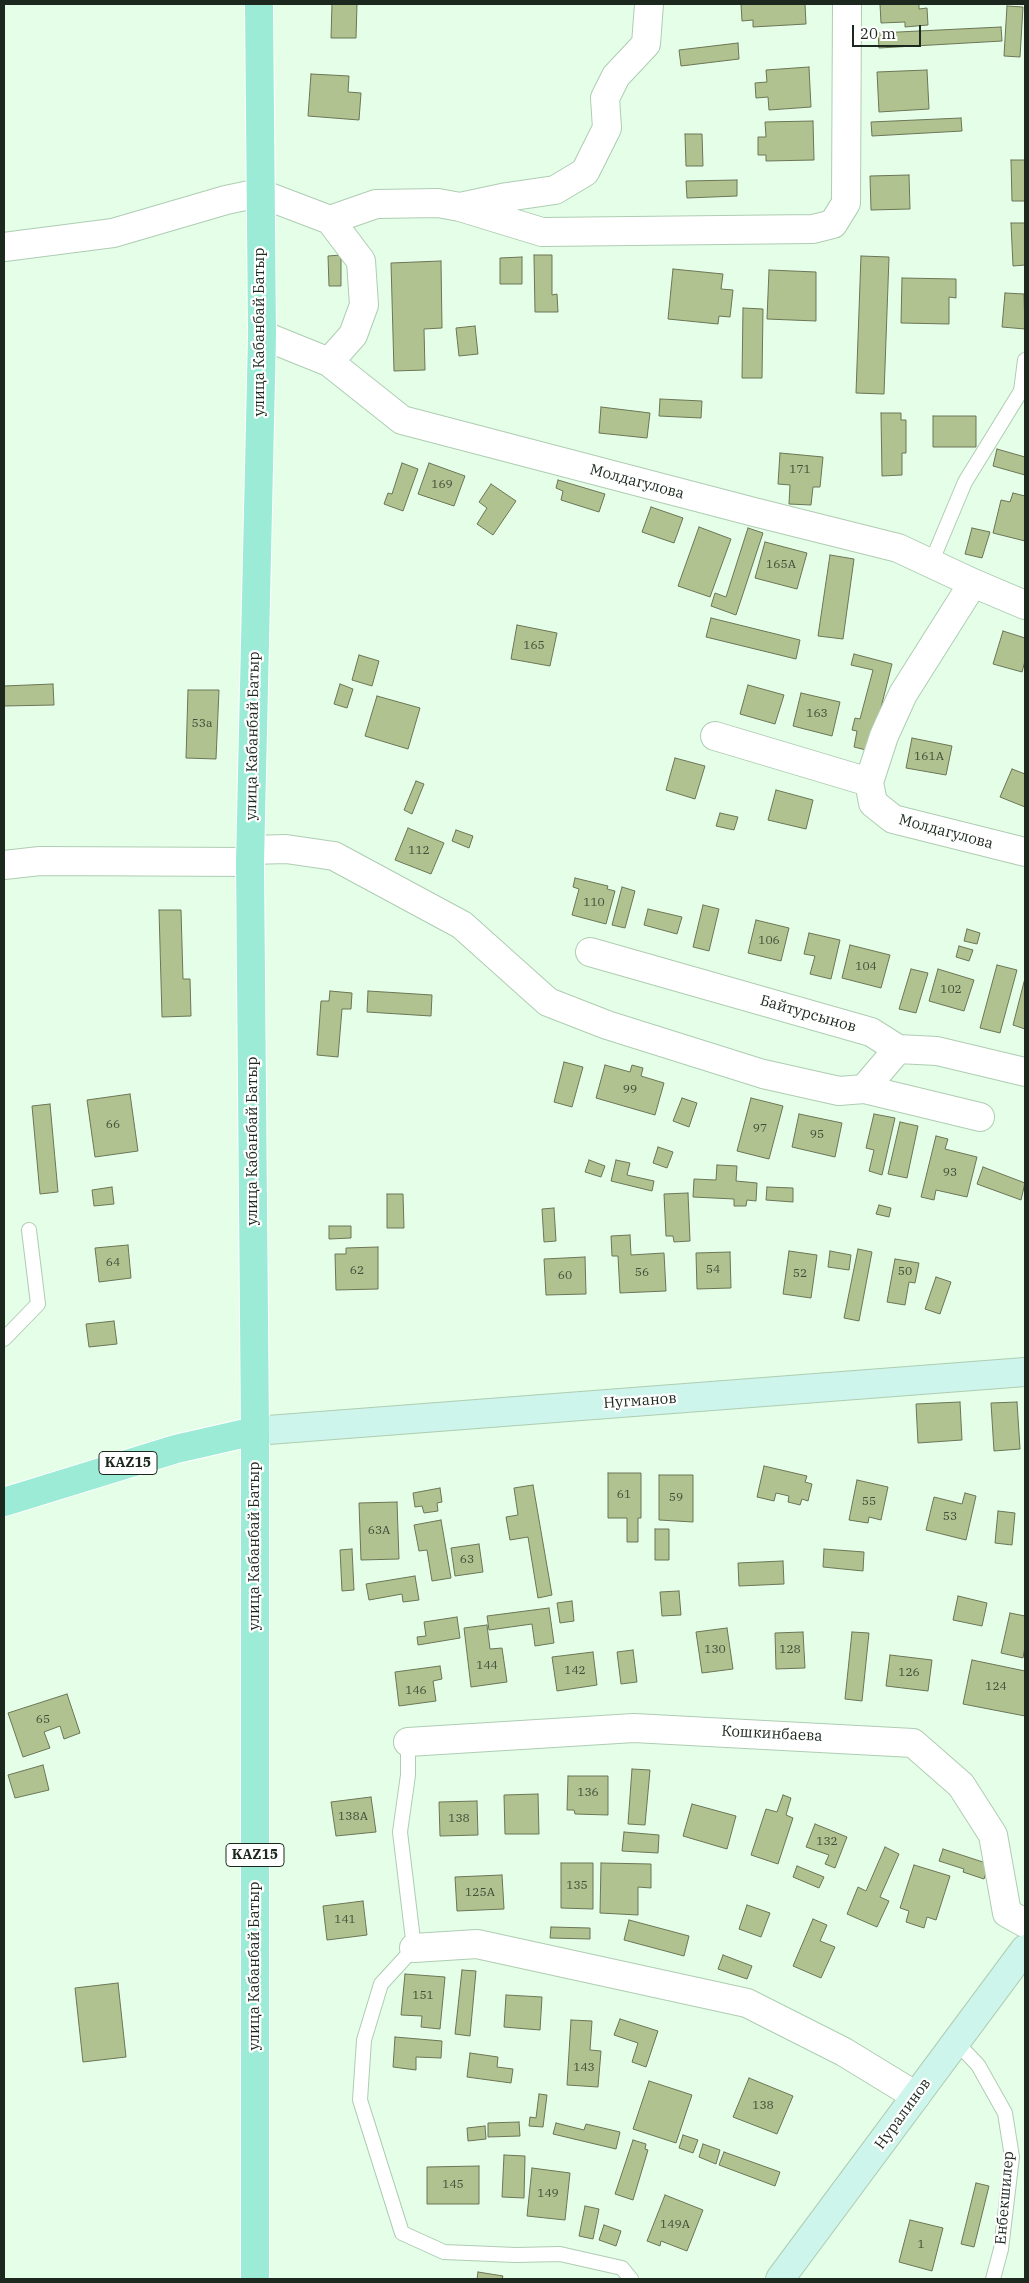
<!DOCTYPE html>
<meta charset="utf-8">
<style>
body{margin:0}
#map{position:relative;width:1029px;height:2283px;overflow:hidden;background:#e5fee8;font-family:"IBM Plex Serif",serif}
canvas{display:block}
.frame{position:absolute;inset:0;border:5px solid #1c281e;pointer-events:none}
.scale{position:absolute;left:852px;top:25px;width:69px;height:22px;box-sizing:border-box;border:2px solid #1c281e;border-top:0;padding-left:6px;font-size:15px;line-height:18px;white-space:nowrap;color:#1c281e;-webkit-text-stroke:4px #fff;paint-order:stroke}
</style>
<div id="map">
<canvas width="1029" height="2283"></canvas>
<div class="frame"></div>
<div class="scale">20 m</div>
</div>
<script>
const context = document.querySelector('canvas').getContext('2d');
context.lineJoin = 'round';
function paint(path, color) { context.fillStyle = color; context.fill(path, 'evenodd'); }
const shape = rows => new Path2D(rows.map(r => 'M' + r).join(''));
function stroke(path, color, width, dash) { context.strokeStyle = color; context.lineWidth = width; context.lineCap = dash ? 'butt' : 'round'; context.setLineDash(dash || []); context.stroke(path); }
function label(font, color, halo, rows, align = 'center') {
  context.font = font + ' "IBM Plex Serif",serif'; context.lineWidth = 4.5; context.setLineDash([]); context.textBaseline = 'middle'; context.strokeStyle = halo; context.fillStyle = color; for (const [text, x, y, turn = 0] of rows) {
    context.save(); context.translate(x, y); context.rotate((+turn || 0) * Math.PI / 180); context.textAlign = isNaN(turn) ? turn : align; if (halo) context.strokeText(text, 0, 0); context.fillText(text, 0, 0); context.restore();
  }
}
const building = shape([
 [332,4,357,4,356,38,331,38,332,4],
 [741,4,805,4,806,24,753,27,753,20,742,21,741,4],
 [880,4,919,4,919,9,927,8,928,25,905,27,905,22,881,23,880,4],
 [1007,6,1023,7,1020,57,1004,56,1007,6],
 [1001,27,1002,41,879,48,878,33,1001,27],
 [738,43,739,59,681,66,679,50,738,43],
 [809,67,811,107,769,110,768,97,756,98,755,83,767,82,766,70,809,67],
 [927,70,929,109,879,112,877,72,927,70],
 [311,74,349,76,348,92,361,93,359,120,308,116,311,74],
 [961,118,962,131,872,136,871,122,961,118],
 [813,121,814,160,766,161,766,155,758,155,758,137,766,137,765,122,813,121],
 [685,134,702,134,703,166,686,166,685,134],
 [1011,160,1025,160,1025,201,1012,201,1011,160],
 [909,175,910,209,871,210,870,176,909,175],
 [737,180,737,196,687,198,686,181,737,180],
 [1011,223,1025,223,1025,265,1013,266,1011,223],
 [341,255,341,286,329,286,328,256,341,255],
 [534,255,552,255,552,295,557,294,558,312,535,312,534,255],
 [861,256,889,257,884,394,856,393,861,256],
 [522,257,522,284,500,284,500,258,522,257],
 [441,261,442,328,424,329,425,370,394,371,391,263,441,261],
 [673,269,723,274,721,289,733,290,730,317,719,316,718,324,668,319,673,269],
 [769,270,816,272,816,321,767,319,769,270],
 [902,278,956,279,956,298,949,297,949,324,901,323,902,278],
 [1005,293,1024,294,1025,329,1002,327,1005,293],
 [743,308,763,309,762,378,742,378,743,308],
 [475,326,478,354,459,356,456,328,475,326],
 [660,399,702,401,701,418,659,416,660,399],
 [601,407,650,413,647,438,599,433,601,407],
 [881,413,901,413,901,420,906,420,906,453,902,453,902,475,882,476,881,413],
 [933,416,976,416,976,447,933,447,933,416],
 [997,449,1025,457,1025,475,993,466,997,449],
 [780,453,823,457,820,487,813,487,811,505,789,504,790,485,778,484,780,453],
 [402,463,418,469,403,511,384,504,388,493,392,494,402,463],
 [429,463,465,476,454,506,418,494,429,463],
 [558,480,605,494,599,512,561,500,563,491,556,488,558,480],
 [491,484,516,501,493,535,477,524,487,508,479,502,491,484],
 [1013,493,1025,496,1025,541,993,533,1001,500,1010,502,1013,493],
 [651,507,683,518,674,543,642,532,651,507],
 [699,527,731,539,710,597,678,586,699,527],
 [748,528,763,533,736,615,711,606,715,593,726,597,748,528],
 [972,528,990,532,982,558,965,554,972,528],
 [765,542,807,553,797,589,755,578,765,542],
 [830,555,854,559,843,639,818,636,830,555],
 [711,618,800,640,796,659,706,637,711,618],
 [517,625,557,633,550,666,511,659,517,625],
 [1003,631,1025,638,1025,661,1022,672,993,664,1003,631],
 [854,654,892,664,870,751,854,747,857,731,852,730,855,718,860,719,873,670,851,665,854,654],
 [359,655,379,661,372,686,352,680,359,655],
 [53,684,54,705,4,706,4,686,53,684],
 [340,684,353,689,347,708,334,704,340,684],
 [748,685,784,695,775,724,740,714,748,685],
 [188,690,219,690,216,759,186,758,188,690],
 [801,693,840,702,832,736,793,726,801,693],
 [377,696,420,708,408,749,365,736,377,696],
 [912,738,952,746,946,775,906,768,912,738],
 [675,758,705,766,695,799,666,790,675,758],
 [1012,769,1025,774,1025,807,1000,797,1012,769],
 [416,781,424,784,412,814,404,810,416,781],
 [776,790,813,800,806,829,768,820,776,790],
 [720,813,738,817,734,830,716,826,720,813],
 [408,828,444,843,431,874,395,860,408,828],
 [456,830,473,836,469,848,452,841,456,830],
 [575,878,608,886,607,889,615,891,606,924,572,915,579,889,573,887,575,878],
 [622,887,635,891,625,928,612,925,622,887],
 [703,905,719,909,709,951,693,947,703,905],
 [648,909,682,917,677,934,644,925,648,909],
 [159,910,181,910,183,979,190,979,191,1016,162,1017,159,910],
 [756,920,789,928,781,961,748,953,756,920],
 [967,929,980,933,977,944,964,941,967,929],
 [809,933,840,940,831,979,810,974,815,956,804,954,809,933],
 [850,945,890,955,881,988,842,978,850,945],
 [959,946,973,950,969,961,956,957,959,946],
 [997,965,1017,970,1000,1033,980,1028,997,965],
 [911,969,928,973,916,1013,899,1009,911,969],
 [938,969,974,980,964,1011,929,1001,938,969],
 [1024,982,1025,983,1025,1029,1013,1025,1024,982],
 [330,991,352,993,351,1009,342,1009,338,1057,317,1055,321,1001,329,1001,330,991],
 [368,991,432,995,431,1016,367,1012,368,991],
 [564,1062,583,1067,572,1107,554,1102,564,1062],
 [605,1065,630,1072,632,1065,643,1068,641,1076,664,1083,655,1115,596,1098,605,1065],
 [130,1094,138,1151,95,1157,87,1100,130,1094],
 [682,1098,697,1103,689,1127,673,1121,682,1098],
 [751,1098,783,1106,769,1159,737,1151,751,1098],
 [50,1104,58,1192,40,1194,32,1106,50,1104],
 [799,1114,842,1123,835,1157,792,1147,799,1114],
 [874,1114,895,1118,882,1175,869,1171,874,1150,866,1148,874,1114],
 [900,1122,918,1126,907,1178,888,1174,900,1122],
 [936,1136,948,1139,945,1149,977,1157,967,1197,936,1190,934,1200,921,1197,936,1136],
 [658,1147,673,1152,667,1168,653,1163,658,1147],
 [589,1160,605,1166,601,1177,585,1172,589,1160],
 [616,1160,630,1163,627,1175,654,1181,652,1191,611,1181,616,1160],
 [717,1165,737,1166,736,1181,757,1183,756,1201,747,1200,746,1206,734,1206,734,1199,693,1197,694,1179,716,1180,717,1165],
 [983,1167,1025,1183,1021,1200,977,1184,983,1167],
 [112,1187,114,1204,94,1206,92,1190,112,1187],
 [767,1187,793,1188,793,1202,766,1200,767,1187],
 [688,1193,690,1241,674,1242,673,1236,666,1236,664,1194,688,1193],
 [387,1194,403,1194,404,1228,387,1228,387,1194],
 [879,1205,891,1208,889,1217,876,1214,879,1205],
 [554,1208,556,1241,544,1242,542,1209,554,1208],
 [329,1226,351,1226,351,1238,329,1239,329,1226],
 [630,1235,631,1255,664,1253,666,1291,620,1293,618,1256,612,1256,611,1236,630,1235],
 [128,1245,131,1278,99,1282,95,1248,128,1245],
 [378,1247,378,1289,336,1290,335,1254,346,1254,346,1248,378,1247],
 [858,1249,872,1252,859,1321,844,1318,858,1249],
 [789,1251,817,1255,811,1298,783,1294,789,1251],
 [830,1251,851,1255,849,1270,828,1267,830,1251],
 [730,1252,731,1288,697,1289,696,1253,730,1252],
 [585,1257,586,1294,546,1295,544,1259,585,1257],
 [895,1259,919,1263,915,1283,909,1282,905,1305,887,1302,895,1259],
 [936,1277,951,1282,940,1314,925,1309,936,1277],
 [114,1321,117,1344,89,1347,86,1324,114,1321],
 [960,1402,962,1440,918,1443,916,1404,960,1402],
 [1017,1402,1020,1449,994,1451,991,1403,1017,1402],
 [764,1466,807,1476,805,1482,812,1484,808,1501,802,1499,800,1505,788,1502,789,1496,776,1493,774,1501,757,1497,764,1466],
 [608,1473,641,1473,641,1518,638,1518,638,1542,627,1542,627,1518,608,1518,608,1473],
 [659,1475,693,1475,693,1522,659,1520,659,1475],
 [857,1480,888,1487,881,1520,869,1517,868,1523,849,1520,857,1480],
 [533,1485,552,1595,538,1598,528,1537,510,1540,506,1517,518,1515,514,1488,533,1485],
 [440,1488,442,1502,437,1503,438,1511,424,1513,422,1506,415,1507,413,1493,440,1488],
 [965,1493,976,1496,966,1540,926,1530,934,1497,962,1504,965,1493],
 [397,1502,399,1559,361,1560,359,1503,397,1502],
 [998,1511,1015,1513,1012,1545,995,1543,998,1511],
 [441,1520,451,1578,432,1581,427,1550,419,1551,414,1525,441,1520],
 [655,1529,669,1529,669,1560,655,1560,655,1529],
 [479,1544,483,1572,455,1576,451,1548,479,1544],
 [352,1549,354,1590,342,1591,340,1550,352,1549],
 [824,1549,864,1552,863,1571,823,1567,824,1549],
 [783,1561,784,1584,739,1586,738,1563,783,1561],
 [415,1576,419,1600,403,1602,402,1594,369,1600,366,1584,415,1576],
 [679,1591,681,1615,662,1616,660,1592,679,1591],
 [958,1596,987,1603,982,1626,953,1620,958,1596],
 [572,1601,574,1621,560,1623,557,1603,572,1601],
 [549,1608,554,1643,535,1646,532,1624,489,1630,487,1616,549,1608],
 [1010,1613,1025,1616,1025,1647,1023,1658,1001,1653,1010,1613],
 [457,1617,460,1638,418,1645,417,1637,426,1636,424,1622,457,1617],
 [487,1625,490,1649,502,1648,507,1682,471,1687,464,1628,487,1625],
 [727,1628,733,1669,702,1673,696,1632,727,1628],
 [803,1632,805,1668,776,1669,775,1633,803,1632],
 [852,1632,869,1633,862,1701,845,1699,852,1632],
 [633,1650,637,1682,621,1684,617,1652,633,1650],
 [593,1652,597,1685,557,1691,552,1657,593,1652],
 [890,1655,932,1660,928,1691,886,1686,890,1655],
 [972,1660,1025,1671,1025,1716,963,1704,972,1660],
 [440,1666,442,1679,433,1681,436,1701,399,1706,395,1672,440,1666],
 [67,1694,80,1733,64,1739,60,1726,44,1732,50,1748,23,1757,8,1713,67,1694],
 [43,1765,49,1790,15,1798,8,1775,43,1765],
 [632,1769,650,1770,645,1825,628,1824,632,1769],
 [568,1776,608,1776,608,1815,575,1814,574,1810,567,1810,568,1776],
 [538,1794,539,1834,505,1834,504,1795,538,1794],
 [783,1795,791,1798,786,1815,793,1818,778,1864,751,1855,766,1809,777,1812,783,1795],
 [371,1797,376,1832,336,1836,331,1802,371,1797],
 [477,1801,478,1835,440,1836,439,1802,477,1801],
 [692,1804,736,1816,727,1849,683,1836,692,1804],
 [815,1824,847,1837,835,1868,825,1864,829,1855,806,1847,815,1824],
 [624,1832,659,1835,658,1853,622,1851,624,1832],
 [885,1847,899,1854,880,1897,889,1901,877,1927,847,1914,858,1887,866,1891,885,1847],
 [943,1849,989,1864,984,1879,963,1872,964,1869,939,1861,943,1849],
 [561,1863,593,1863,593,1909,561,1908,561,1863],
 [601,1863,651,1864,651,1888,638,1887,638,1915,600,1913,601,1863],
 [914,1865,950,1876,936,1920,927,1917,924,1928,906,1922,909,1911,900,1908,914,1865],
 [797,1866,824,1877,819,1888,793,1877,797,1866],
 [502,1875,504,1909,457,1911,455,1877,502,1875],
 [363,1901,367,1935,327,1940,323,1906,363,1901],
 [747,1905,770,1913,761,1937,739,1929,747,1905],
 [813,1919,827,1925,820,1941,835,1947,821,1978,793,1966,813,1919],
 [629,1920,689,1936,684,1956,624,1940,629,1920],
 [551,1927,590,1928,590,1939,550,1938,551,1927],
 [723,1955,752,1966,747,1979,718,1969,723,1955],
 [462,1970,476,1971,470,2036,455,2034,462,1970],
 [405,1974,445,1977,440,2029,421,2027,422,2016,401,2015,405,1974],
 [118,1983,126,2057,83,2062,75,1988,118,1983],
 [506,1995,542,1997,540,2030,504,2027,506,1995],
 [620,2019,658,2031,646,2067,632,2062,638,2043,614,2035,620,2019],
 [571,2020,592,2021,590,2050,601,2051,598,2087,567,2085,571,2020],
 [395,2037,442,2041,441,2058,416,2057,416,2070,393,2067,395,2037],
 [470,2053,498,2057,497,2067,513,2069,511,2083,467,2077,470,2053],
 [749,2078,793,2096,777,2134,733,2117,749,2078],
 [649,2081,692,2095,676,2143,633,2129,649,2081],
 [539,2094,547,2095,543,2127,529,2126,530,2117,536,2118,539,2094],
 [519,2122,520,2136,488,2137,488,2123,519,2122],
 [556,2123,584,2130,586,2124,620,2132,616,2149,553,2134,556,2123],
 [485,2126,486,2139,468,2141,467,2128,485,2126],
 [683,2135,698,2140,693,2153,679,2148,683,2135],
 [633,2140,646,2144,645,2149,648,2150,633,2200,615,2194,633,2140],
 [703,2144,720,2150,716,2164,699,2157,703,2144],
 [724,2152,780,2172,775,2186,719,2165,724,2152],
 [504,2155,525,2156,524,2198,502,2197,504,2155],
 [479,2166,479,2204,427,2204,427,2167,479,2166],
 [532,2168,570,2173,565,2220,527,2216,532,2168],
 [976,2183,989,2186,974,2247,961,2244,976,2183],
 [665,2195,703,2210,687,2251,661,2241,660,2246,647,2241,665,2195],
 [585,2206,599,2209,593,2239,579,2236,585,2206],
 [910,2220,943,2228,932,2271,899,2262,910,2220],
 [604,2225,621,2231,616,2246,599,2240,604,2225],
 [478,2272,503,2276,502,2279,477,2279,478,2272]
]);
const lane = shape([
 [931,563,965,482,1021,391,1025,360],
 [4,1339,38,1304,29,1230],
 [408,1742,408,1775,400,1832,414,1948,381,1984,364,2040,360,2100,402,2233,444,2252,516,2255,560,2254,622,2268,631,2279],
 [956,2042,978,2065,1005,2113,1012,2157,1001,2249,993,2279]
]);
const street = shape([
 [460,207,542,232,813,229,833,224,846,203,847,4],
 [330,220,376,204,438,203,460,207,507,197,555,190,585,172,607,128,605,98,616,76,646,44,649,4],
 [4,247,113,233,226,200,259,193,330,220,361,261,364,305,353,335,329,362],
 [262,335,329,362,402,420,754,512,898,548,973,583,1025,605],
 [715,736,869,782,873,803,893,819,1025,852],
 [869,782,884,736,903,694,973,583],
 [251,850,286,849,334,856,462,925,548,1002,607,1025,763,1074,839,1091,864,1089,898,1049],
 [4,865,40,861,250,862],
 [590,952,871,1032,898,1049,937,1051,1025,1072],
 [864,1089,980,1117],
 [408,1742,634,1728,913,1743,961,1785,993,1835,1007,1913,1025,1923],
 [414,1948,477,1944,747,2003,844,2052,916,2096]
]);
const secondary = shape([
 [255,1431,1025,1372],
 [780,2279,1025,1949]
]);
const primary = shape([
 [4,1502,176,1449,255,1431],
 [255,2279,255,1431,250,862,262,335,259,4]
]);
const numberNames = [
 ["171",800,470],
 ["169",442,485],
 ["165А",781,565],
 ["165",534,646],
 ["163",817,714],
 ["53а",202,724],
 ["161А",929,757],
 ["112",419,851],
 ["110",594,903],
 ["106",769,941],
 ["104",866,967],
 ["102",951,990],
 ["99",630,1090],
 ["66",113,1125],
 ["97",760,1129],
 ["95",817,1135],
 ["93",950,1173],
 ["64",113,1263],
 ["54",713,1270],
 ["62",357,1271],
 ["50",905,1272],
 ["56",642,1273],
 ["52",800,1274],
 ["60",565,1276],
 ["61",624,1495],
 ["59",676,1498],
 ["55",869,1502],
 ["53",950,1517],
 ["63А",379,1531],
 ["63",467,1560],
 ["130",715,1650],
 ["128",790,1650],
 ["144",487,1666],
 ["142",575,1671],
 ["126",909,1673],
 ["124",996,1687],
 ["146",416,1691],
 ["65",43,1720],
 ["136",588,1793],
 ["138А",353,1817],
 ["138",459,1819],
 ["132",827,1842],
 ["135",577,1886],
 ["125А",480,1893],
 ["141",345,1920],
 ["151",423,1996],
 ["143",584,2068],
 ["138",763,2106],
 ["145",453,2185],
 ["149",548,2194],
 ["149А",675,2225],
 ["1",921,2245]
];
const shields = [
 [128,1463,58],
 [255,1855,58]
];
const shieldNames = [
 ["KAZ15",128,1463],
 ["KAZ15",255,1855]
];
const streetNames = [
 ["улица Кабанбай Батыр",260,332,-90],
 ["Молдагулова",637,482,15],
 ["улица Кабанбай Батыр",253,736,-89],
 ["Молдагулова",946,832,15],
 ["Байтурсынов",808,1014,16],
 ["улица Кабанбай Батыр",253,1141,-90],
 ["Нугманов",640,1401,-4],
 ["улица Кабанбай Батыр",255,1546,-90],
 ["Кошкинбаева",772,1734,3],
 ["улица Кабанбай Батыр",255,1966,-90],
 ["Нуралинов",903,2114,-54],
 ["Енбекшилер",1005,2198,-85]
];
paint(building, '#b0c28f');
stroke(building, '#6b7656', 1);
stroke(lane, '#aecdb2', 16);
stroke(street, '#aecdb2', 30);
stroke(secondary, '#aecdb2', 30);
stroke(primary, '#fff', 30);
stroke(lane, '#fff', 14);
stroke(street, '#fff', 28);
stroke(secondary, '#cef5eb', 28);
stroke(primary, '#9cebd7', 28);
label('12px', '#414e3a', null, numberNames);
for (const [x, y, w] of shields) { const box = new Path2D(); box.roundRect(x - w / 2, y - 11.5, w, 23, 4); context.fillStyle = '#fff'; context.fill(box); stroke(box, '#1c281e', 1); }
label('bold 14px', '#1c281e', null, shieldNames);
label('15px', '#1c281e', '#fff', streetNames);
</script>
